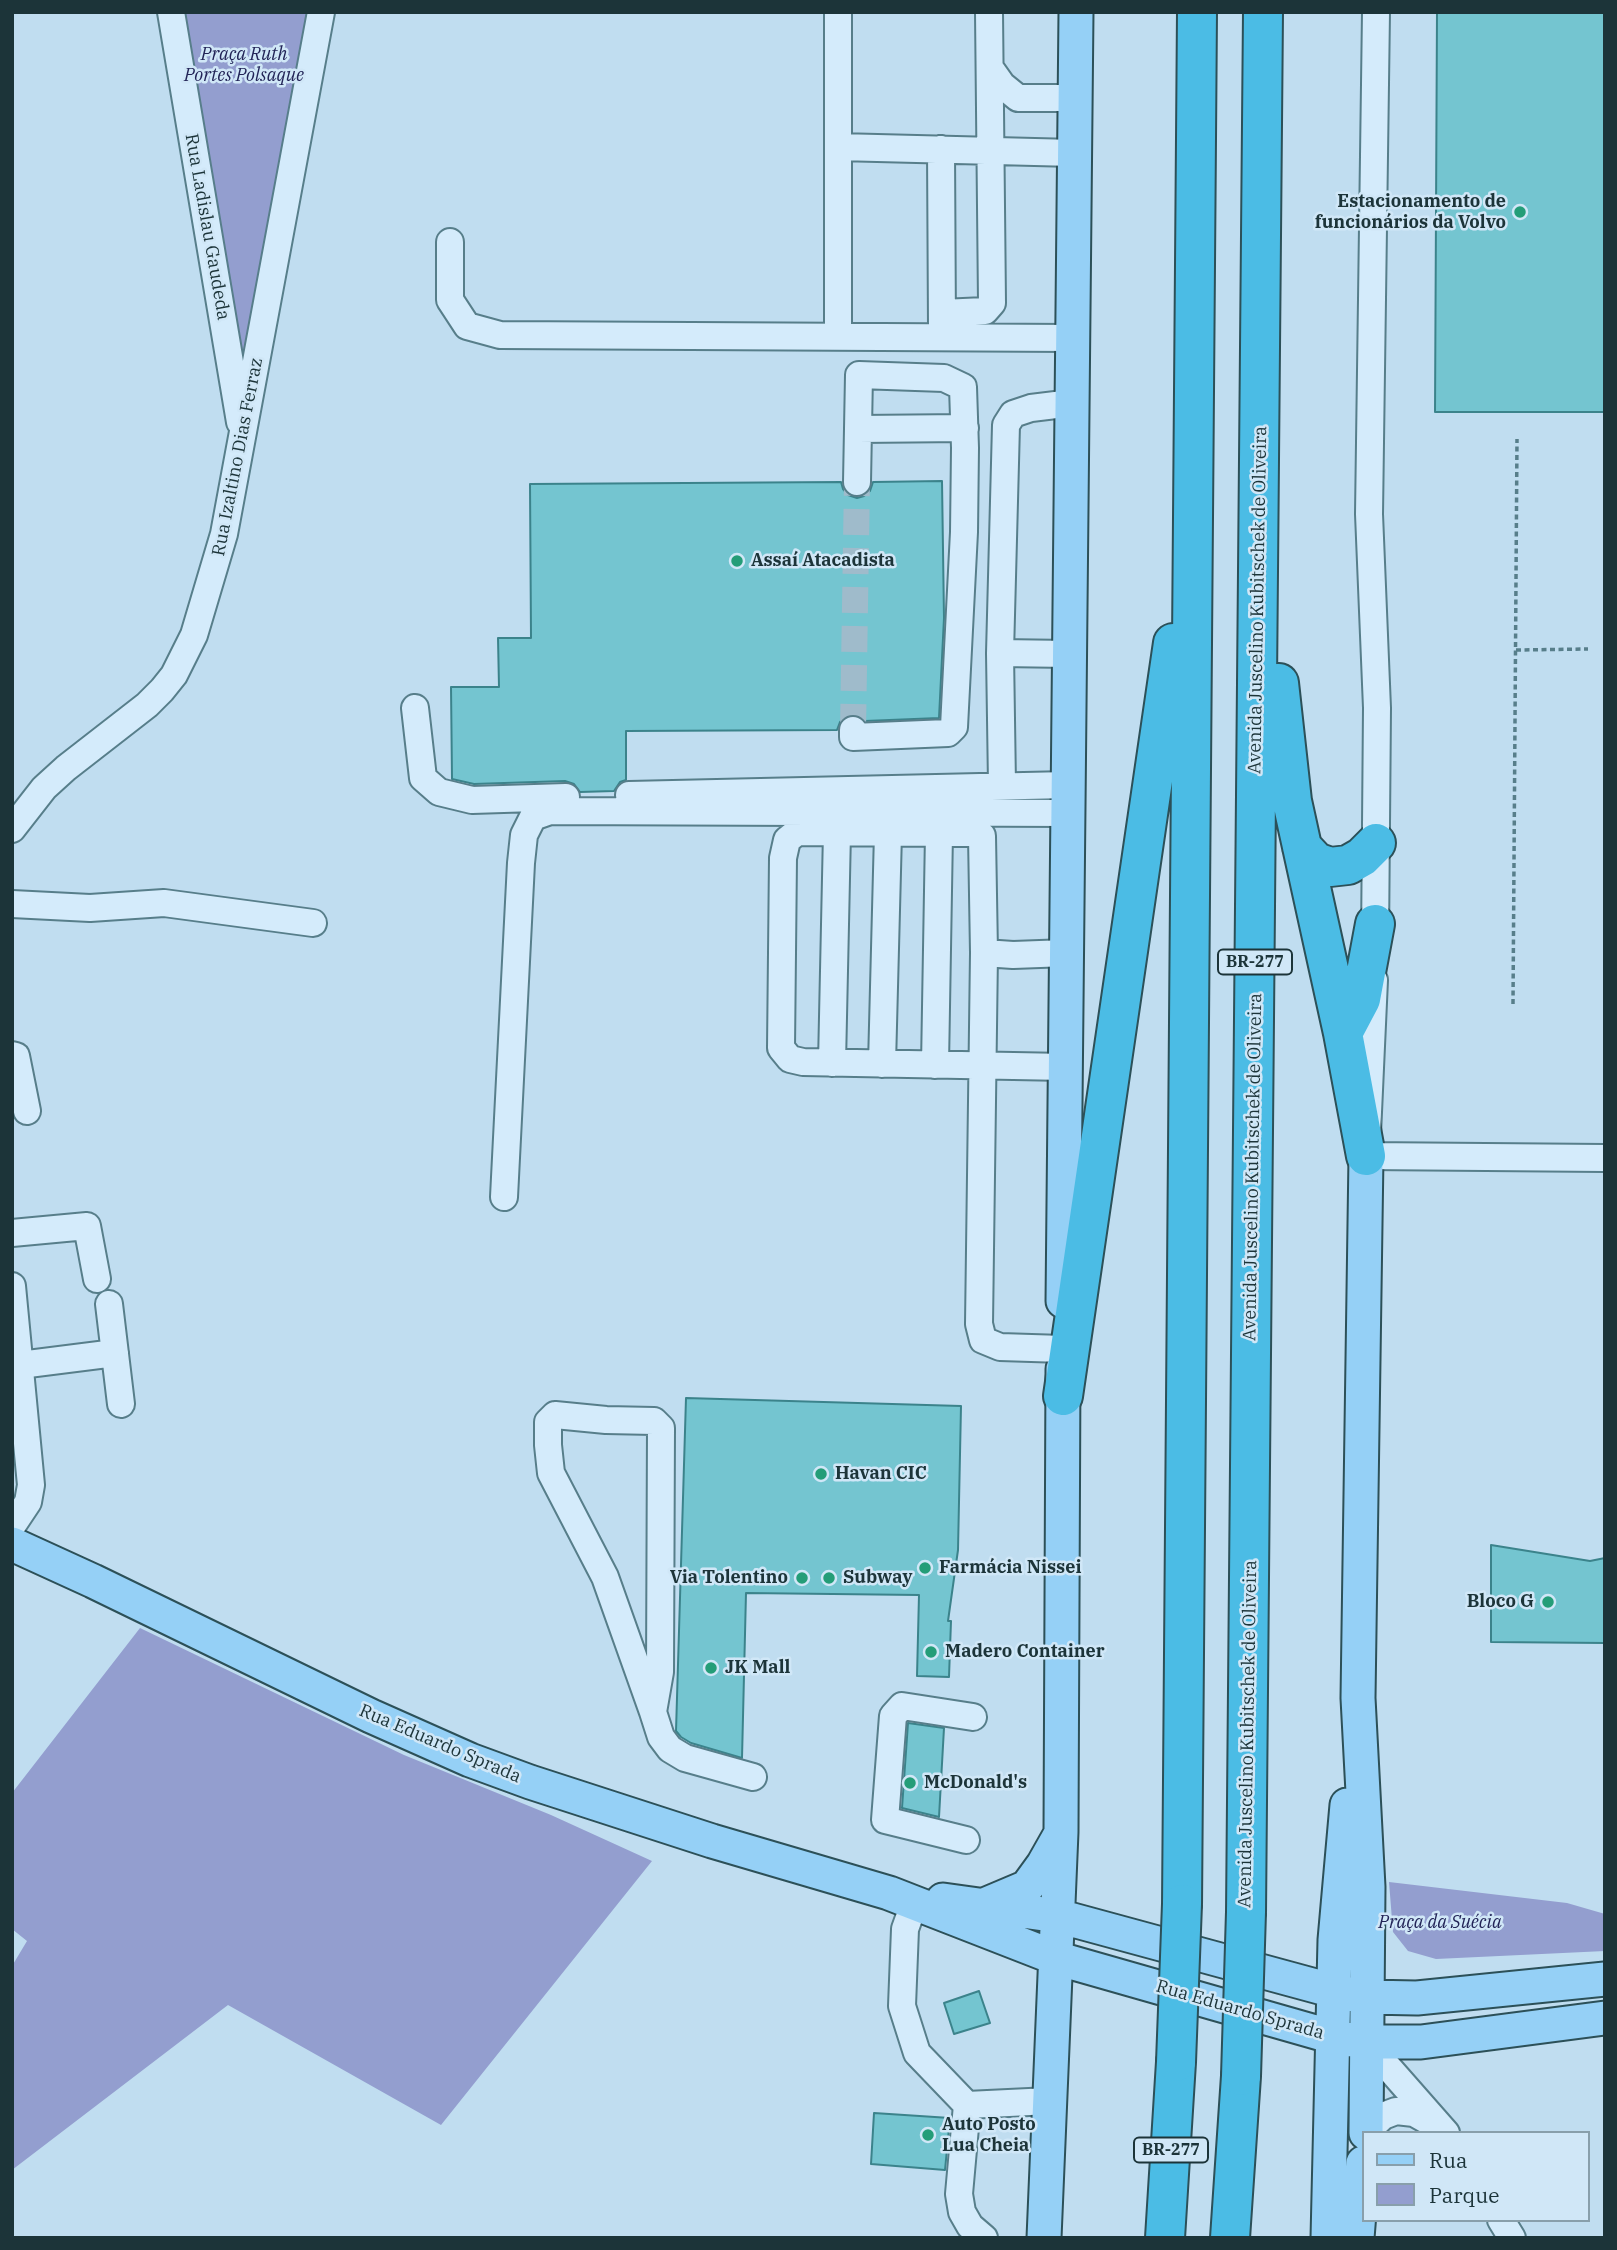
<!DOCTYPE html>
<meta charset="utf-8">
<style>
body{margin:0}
#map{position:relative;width:1617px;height:2250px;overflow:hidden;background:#c0ddf0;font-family:"IBM Plex Serif",serif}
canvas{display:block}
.frame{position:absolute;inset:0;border:14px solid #1c3439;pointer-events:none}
.legend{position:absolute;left:1362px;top:2131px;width:228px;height:91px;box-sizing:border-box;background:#d0e7f7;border:2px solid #889fab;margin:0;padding:9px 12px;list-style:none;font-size:21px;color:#1c3439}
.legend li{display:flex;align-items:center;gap:14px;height:35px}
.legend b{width:35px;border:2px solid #889fab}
</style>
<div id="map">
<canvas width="1617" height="2250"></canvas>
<div class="frame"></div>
<ul class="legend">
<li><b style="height:9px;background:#95d0f6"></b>Rua</li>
<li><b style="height:19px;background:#939ecf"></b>Parque</li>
</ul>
</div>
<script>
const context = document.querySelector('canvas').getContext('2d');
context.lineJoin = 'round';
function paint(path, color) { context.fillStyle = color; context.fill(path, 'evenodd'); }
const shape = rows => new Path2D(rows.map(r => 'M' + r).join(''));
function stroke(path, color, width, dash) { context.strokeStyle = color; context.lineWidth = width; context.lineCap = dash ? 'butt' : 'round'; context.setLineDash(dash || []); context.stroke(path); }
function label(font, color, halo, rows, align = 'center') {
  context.font = font + ' "IBM Plex Serif",serif'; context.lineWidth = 5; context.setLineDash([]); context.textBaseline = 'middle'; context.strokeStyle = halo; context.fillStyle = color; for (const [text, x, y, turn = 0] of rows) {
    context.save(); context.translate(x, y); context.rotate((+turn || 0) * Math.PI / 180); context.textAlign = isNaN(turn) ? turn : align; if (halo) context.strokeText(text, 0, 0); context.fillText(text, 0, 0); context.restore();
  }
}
const green = shape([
 [182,12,308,12,243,376],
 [140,1628,404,1755,551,1815,652,1861,441,2125,228,2005,12,2170,12,1966,27,1941,12,1929,12,1793],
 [1389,1882,1567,1903,1605,1914,1605,1951,1436,1959,1408,1951,1393,1932]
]);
const building = shape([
 [1437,12,1605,12,1605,412,1435,412,1437,12],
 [942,481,944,618,939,718,865,721,860,716,852,714,846,716,840,722,837,730,626,731,626,780,620,782,614,791,580,792,574,784,565,781,474,784,452,779,451,687,499,687,498,638,531,638,530,484,841,482,843,489,848,495,857,498,864,496,870,491,873,482,942,481],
 [686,1398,961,1406,958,1550,948,1621,951,1621,949,1677,917,1676,919,1595,746,1593,742,1758,691,1743,681,1737,676,1731,686,1398],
 [1491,1545,1590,1561,1605,1558,1605,1643,1491,1642,1491,1545],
 [908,1723,944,1728,939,1817,902,1808,908,1723],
 [979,1991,990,2023,954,2034,944,2003,979,1991],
 [874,2113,950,2118,945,2170,871,2164,874,2113]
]);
const minorTunnel = shape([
 [853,730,857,482]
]);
const path = shape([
 [1516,650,1588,649],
 [1513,1004,1517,439]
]);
const minor = shape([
 [171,12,240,422],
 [838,12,838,337],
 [990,68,1002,85,1018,98,1075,98],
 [838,147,1074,153],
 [941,149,942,329],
 [450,242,450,300,467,326,500,335,1072,338],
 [942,313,985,311,992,303,989,12],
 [858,429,965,428],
 [1000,653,1070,654],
 [415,708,423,778,439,792,472,800,566,797],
 [853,730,853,737,948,733,954,727,964,532,965,448,963,387,944,378,859,375,857,482],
 [1002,785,1000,653,1006,425,1013,414,1031,408,1072,403],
 [629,795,1068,785],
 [12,829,44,788,66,768,147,705,162,690,174,675,194,635,224,534,321,12],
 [12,904,90,908,164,903,313,923],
 [1375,941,1377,708,1369,514,1376,12],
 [984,953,982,836,977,833,797,832,787,840,783,858,781,1048,790,1059,803,1062,1066,1067],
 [1374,980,1366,1156,1605,1158],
 [12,1055,16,1056,27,1111],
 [832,1063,837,832],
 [882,1064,888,833],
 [935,1065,939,833],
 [504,1197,521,863,524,835,533,817,550,811,1068,813],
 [12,1233,87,1226,97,1279],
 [12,1286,31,1485,28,1502,12,1526],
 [109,1304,121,1404],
 [1063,1349,1000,1347,983,1340,979,1324,984,953,1013,955,1067,953],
 [20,1365,115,1353],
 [555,1415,606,1420,654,1421,661,1428,660,1672,653,1712,605,1577,551,1473,548,1445,548,1422,555,1415],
 [653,1712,661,1737,670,1749,685,1758,753,1777],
 [966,1840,885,1820,893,1716,902,1706,973,1717],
 [914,1904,905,1929,902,2006,917,2053,967,2105,1050,2101],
 [1366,2042,1446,2133],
 [967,2105,959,2194,962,2212,970,2226,984,2238],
 [1366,2132,1383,2116,1396,2111,1414,2113,1437,2126],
 [1501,2220,1512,2238]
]);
const major = shape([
 [1063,1301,1076,12],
 [12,1544,93,1581,371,1716,470,1760,530,1782,712,1841,889,1893,1056,1958,1333,2037,1366,2042,1421,2042,1605,2018],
 [943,1900,1058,1916,1334,1991,1366,1997,1417,1998,1605,1979],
 [982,1906,1027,1887,1043,1865,1060,1835],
 [1366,2133,1368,1887,1358,1698,1366,1156],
 [1044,2238,1061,1832,1063,1369],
 [1328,2238,1335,1940,1347,1805],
 [1357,2238,1363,2163]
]);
const highway = shape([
 [1279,683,1292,801,1343,1033,1366,1156],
 [1302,847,1316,862,1330,867,1348,865,1362,857,1376,843],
 [1343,1033,1361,999,1375,924],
 [1063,1396,1173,643],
 [1182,1904,1197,12],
 [1246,1912,1263,12],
 [1165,2238,1176,2062],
 [1230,2238,1241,2076]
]);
const highwayBridge = shape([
 [1176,2062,1182,1904],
 [1241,2076,1246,1912]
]);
const markers = [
 [1520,212,7,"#249d78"],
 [737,561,7,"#249d78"],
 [821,1474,7,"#249d78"],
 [925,1568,7,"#249d78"],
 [802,1578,7,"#249d78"],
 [829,1578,7,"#249d78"],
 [1548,1602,7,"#249d78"],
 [931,1652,7,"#249d78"],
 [711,1668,7,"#249d78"],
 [910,1783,7,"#249d78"],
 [928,2135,7,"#249d78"]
];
const shields = [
 [1255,962,74],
 [1171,2150,74]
];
const shieldNames = [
 ["BR-277",1255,962],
 ["BR-277",1171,2150]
];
const parkNames = [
 ["Praça Ruth",244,55],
 ["Portes Polsaque",244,76],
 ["Praça da Suécia",1440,1923]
];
const poiNames = [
 ["Estacionamento de",1506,202,"right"],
 ["funcionários da Volvo",1506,223,"right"],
 ["Assaí Atacadista",751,561],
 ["Havan CIC",835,1474],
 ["Farmácia Nissei",939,1568],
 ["Via Tolentino",788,1578,"right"],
 ["Subway",843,1578],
 ["Bloco G",1534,1602,"right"],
 ["Madero Container",945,1652],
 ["JK Mall",725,1668],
 ["McDonald's",924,1783],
 ["Auto Posto",942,2125],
 ["Lua Cheia",942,2146]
];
const streetNames = [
 ["Rua Ladislau Gaudeda",207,227,80],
 ["Rua Izaltino Dias Ferraz",238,457,-79],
 ["Avenida Juscelino Kubitschek de Oliveira",1258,600,-89],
 ["Avenida Juscelino Kubitschek de Oliveira",1253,1167,-89],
 ["Avenida Juscelino Kubitschek de Oliveira",1248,1734,-89],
 ["Rua Eduardo Sprada",440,1744,23],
 ["Rua Eduardo Sprada",1240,2010,16]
];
paint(green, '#939ecf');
paint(building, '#74c5d0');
stroke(building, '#3b838b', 2);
stroke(minorTunnel, '#9fbbcb', 26, [26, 13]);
stroke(minor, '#577e8a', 30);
stroke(major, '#2c5058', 37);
stroke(highway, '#2c5058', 42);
stroke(path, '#577e8a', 3.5, [5, 3.5]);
stroke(minor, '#d4ebfb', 26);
stroke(major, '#95d0f6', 33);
stroke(highway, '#4bbce5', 38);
stroke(highwayBridge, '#2c5058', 42, []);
stroke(highwayBridge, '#4bbce5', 38);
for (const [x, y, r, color] of markers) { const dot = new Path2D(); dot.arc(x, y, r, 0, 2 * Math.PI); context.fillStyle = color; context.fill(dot); stroke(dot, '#d0e7f7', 2.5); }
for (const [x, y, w] of shields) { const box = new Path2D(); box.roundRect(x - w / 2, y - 12.5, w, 25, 5); context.fillStyle = '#d0e7f7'; context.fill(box); stroke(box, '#1c3439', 2); }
label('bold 16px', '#1c3439', null, shieldNames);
label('italic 18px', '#222457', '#d0e7f7', parkNames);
label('bold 18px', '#1c3439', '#d0e7f7', poiNames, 'left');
label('18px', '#1c3439', '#d0e7f7', streetNames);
</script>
